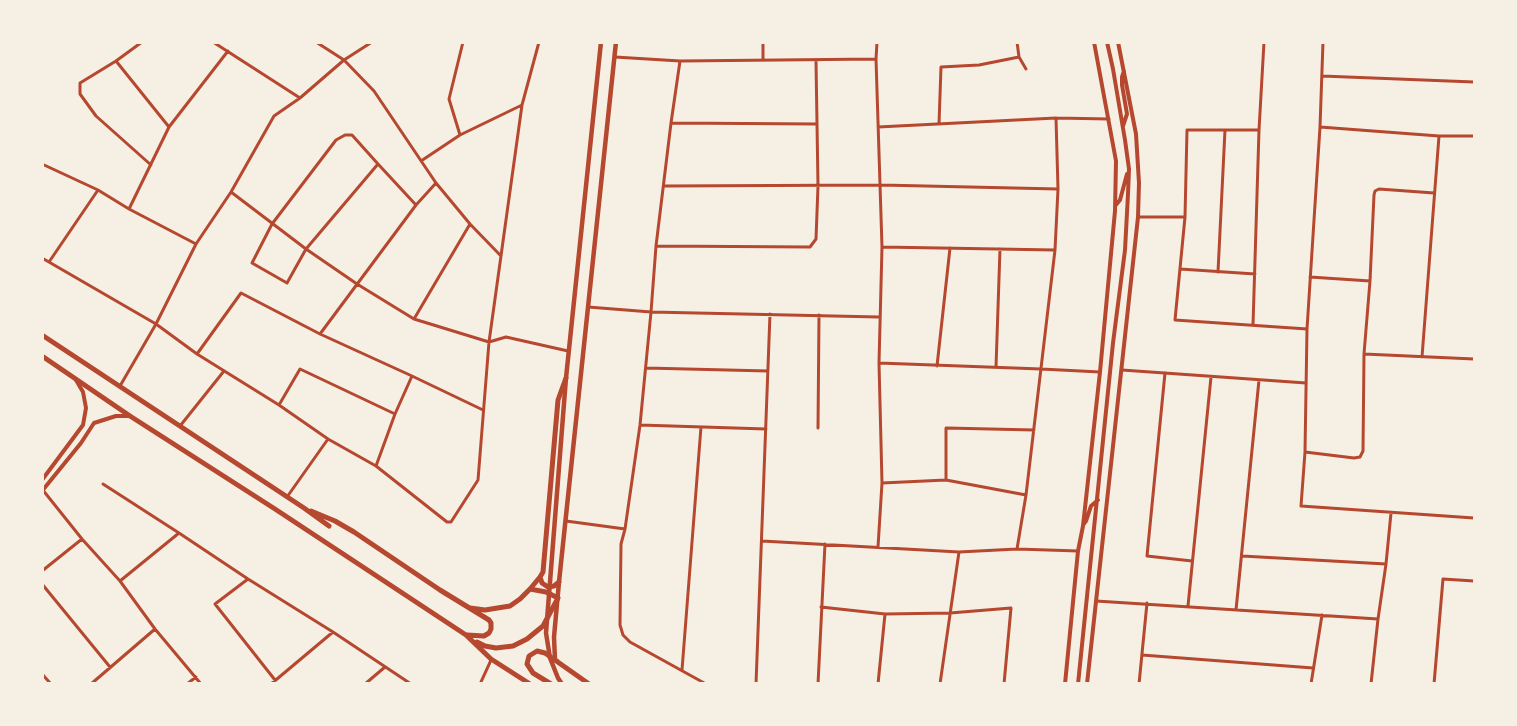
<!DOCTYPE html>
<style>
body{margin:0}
#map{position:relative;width:1517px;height:726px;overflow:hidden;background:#f6efe4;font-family:Lato,sans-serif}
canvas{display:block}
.frame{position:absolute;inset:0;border:44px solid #f6efe4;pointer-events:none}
</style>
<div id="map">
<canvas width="1517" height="726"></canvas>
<div class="frame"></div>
</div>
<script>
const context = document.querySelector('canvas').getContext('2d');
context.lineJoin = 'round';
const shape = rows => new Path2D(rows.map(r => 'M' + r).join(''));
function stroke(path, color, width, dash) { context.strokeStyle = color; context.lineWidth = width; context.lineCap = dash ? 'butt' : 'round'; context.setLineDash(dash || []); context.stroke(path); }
const minor = shape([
 [142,42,116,61,80,83,80,94,96,116,151,165],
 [213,42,300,98],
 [316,42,344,60,374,91,436,183,470,224,501,256],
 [877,42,876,59,882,247,879,363,882,483,878,547],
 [1017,42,1019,57,1026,69],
 [1323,42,1320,127,1307,329,1305,452,1301,506,1474,518],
 [615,57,680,61,876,59],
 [763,60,763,42],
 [116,61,169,127],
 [680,61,671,123,656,246,651,312,640,425,625,529,621,544,620,625,623,635,630,642,706,684],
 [1322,76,1474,82],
 [671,123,817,124],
 [939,124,941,67,979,65,1019,57],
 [878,127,1056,118,1109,119],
 [1320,127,1439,136,1474,136],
 [1259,130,1187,130,1185,217,1175,320,1307,329],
 [460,135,449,99,463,42],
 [421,161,460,135,522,105],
 [42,164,98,190,129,209,196,244],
 [378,164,306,249,287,283,252,263,272,224,336,140,345,135,352,135,378,164,416,205],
 [664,186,881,185,1058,189],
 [231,192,306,249,357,284,414,319,489,342,506,337,568,351],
 [129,209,169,127,228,51],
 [1138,217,1185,217],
 [656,246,810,247,816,239,818,186,816,61],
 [882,247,1055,250],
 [42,258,156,324,197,354,279,405,328,439,376,466,447,522,451,522,478,480,489,342,522,105,539,42],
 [49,262,98,190],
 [1180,269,1255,274],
 [1218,272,1225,130],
 [1310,277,1370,281],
 [588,307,651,312,879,317],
 [414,319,470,224],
 [1253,325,1259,130,1264,42],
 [320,334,416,205,436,183],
 [197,354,241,293,320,334,412,376,483,410],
 [1364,354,1474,359],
 [1422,357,1439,136],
 [879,363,1041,369,1100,372],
 [937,366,950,248],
 [996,367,1000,249],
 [646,368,768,371],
 [1122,370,1306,383],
 [1165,373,1147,556,1192,561],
 [120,386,156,324,196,244,231,192,274,116,300,98,344,60,372,42],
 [279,405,300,369,395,414],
 [640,425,766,429],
 [180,426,224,371],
 [818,428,819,315],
 [1305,452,1354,458,1360,457,1363,451,1364,354,1370,281,1374,195,1375,191,1379,189,1434,193],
 [376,466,395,414,412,376],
 [946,480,946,428,1034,430],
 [882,483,946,480,1026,495],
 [103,484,179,533],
 [42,489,82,539,120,581,155,629,201,684],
 [287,497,328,439],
 [566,521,625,529],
 [762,541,959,552,1017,549,1078,551],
 [1017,549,1026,495,1055,250,1058,189,1056,118],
 [1242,556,1386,564],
 [42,571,82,539],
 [248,579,215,604,275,680],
 [120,581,179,533,248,579,333,632,411,684],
 [42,584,110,667],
 [1096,601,1378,619],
 [1188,606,1211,377],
 [821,607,885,614,950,613,1011,608,1004,684],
 [1236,610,1259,380],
 [1142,655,1313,668],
 [682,670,701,427],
 [42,674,51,684],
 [91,684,155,629],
 [187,684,196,677],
 [271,684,333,632],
 [365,684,385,667],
 [480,684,491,660],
 [756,684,770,314],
 [818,684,825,544],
 [878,684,885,614],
 [940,684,959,552],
 [1139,684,1147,603],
 [1311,684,1322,615],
 [1371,684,1378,619,1386,564,1391,513],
 [1434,684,1443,579,1474,581]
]);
const tertiary = shape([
 [1123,126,1127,114,1122,85,1122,77,1124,71],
 [1115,206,1120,200,1127,174],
 [42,480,83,425,86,408,83,392,76,380],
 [42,491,81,443,94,423,116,416,130,416],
 [1083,525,1086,521,1091,506,1098,500],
 [1065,684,1078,551,1083,526,1100,372,1115,211,1116,161,1094,42],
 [1078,684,1113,343,1125,250,1128,194,1129,169,1125,140,1113,69,1107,42],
 [1087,684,1138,217,1139,183,1136,134,1118,42]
]);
const secondary = shape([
 [557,661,555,660,554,637,559,582,616,42],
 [562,684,558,678,550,658,546,633,566,378,601,42]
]);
const primary = shape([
 [42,335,304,508,329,526],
 [42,356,130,416,275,509,466,635,491,659,530,684],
 [311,511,335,521,354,532,440,590,489,620,491,623,491,629,489,633,484,636,467,635],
 [540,577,542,583,548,587,554,586,559,582],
 [470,608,485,610,510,606,520,599,530,589,540,577,543,572,558,400,566,378],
 [477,642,485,646,496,648,513,646,527,639,543,626,558,598,546,592,530,589],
 [551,684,533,673,527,664,529,656,537,651,545,653,589,684]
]);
stroke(minor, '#b5482f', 3);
stroke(tertiary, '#b5482f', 4);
stroke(secondary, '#b5482f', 4.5);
stroke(primary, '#b5482f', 5);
</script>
